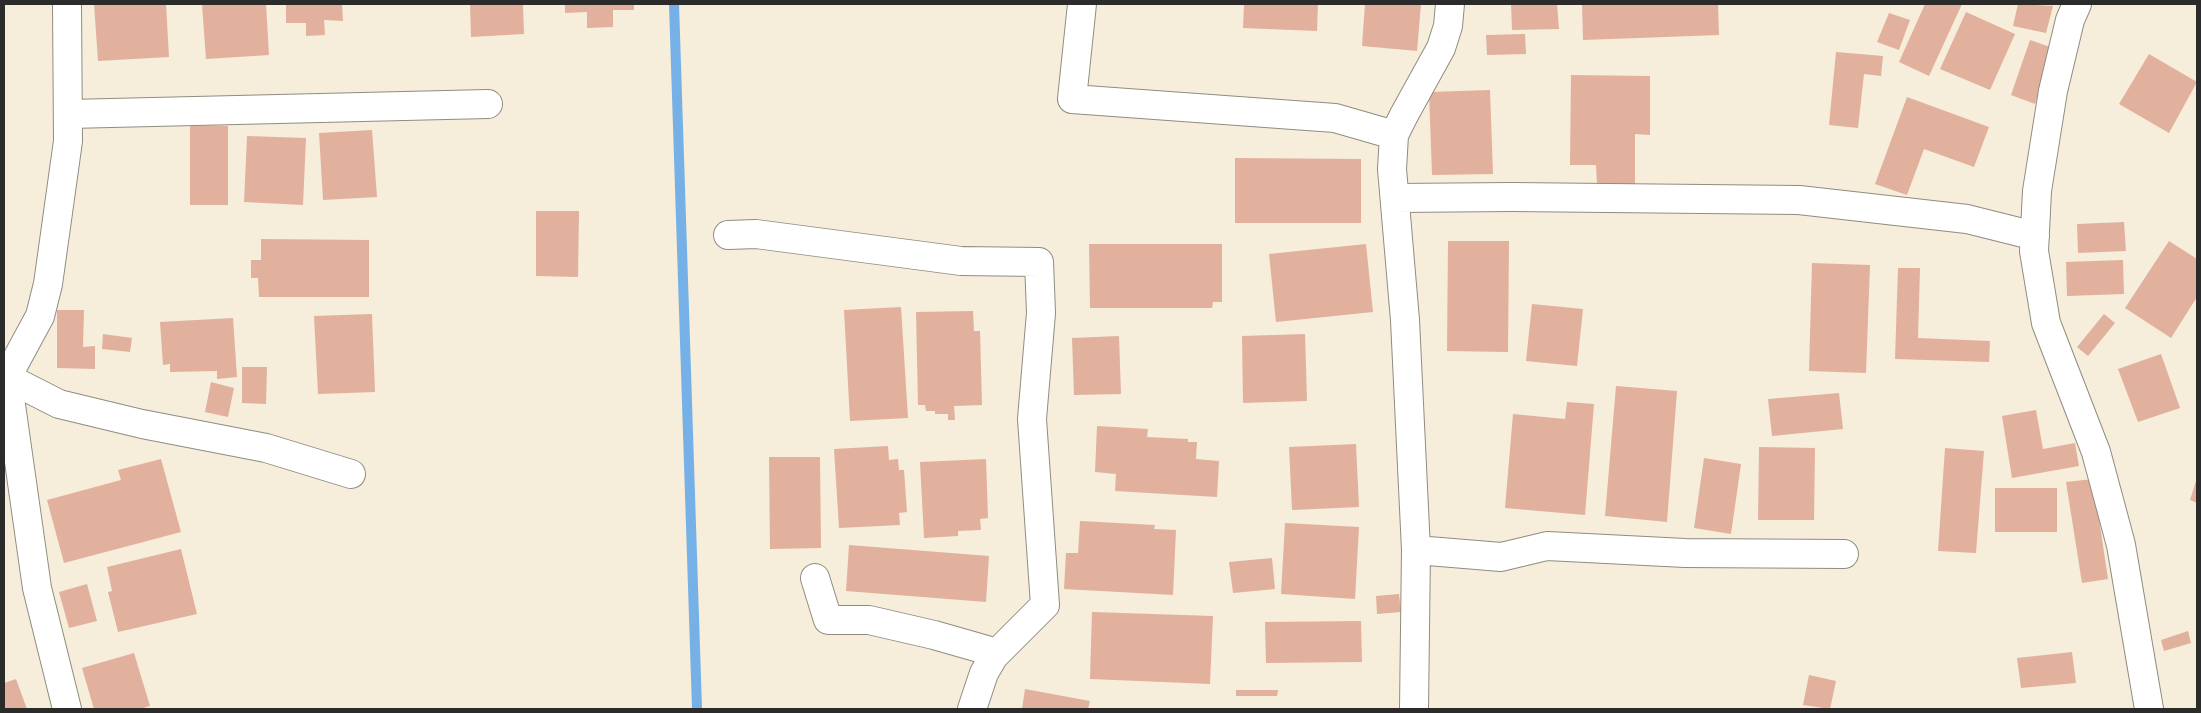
<!DOCTYPE html>
<style>
body{margin:0}
#map{position:relative;width:2201px;height:713px;overflow:hidden;background:#f6edda;font-family:"Indie Flower",sans-serif}
canvas{display:block}
.frame{position:absolute;inset:0;border:5px solid #2b2b2b;pointer-events:none}
</style>
<div id="map">
<canvas width="2201" height="713"></canvas>
<div class="frame"></div>
</div>
<script>
const context = document.querySelector('canvas').getContext('2d');
context.lineJoin = 'round';
const shape = rows => new Path2D(rows.map(r => 'M' + r).join(''));
function stroke(path, color, width, dash) { context.strokeStyle = color; context.lineWidth = width; context.lineCap = dash ? 'butt' : 'round'; context.setLineDash(dash || []); context.stroke(path); }
function paint(path, color) { context.fillStyle = color; context.fill(path, 'evenodd'); }
const stream = shape([
 [674,4,697,709]
]);
const building = shape([
 [94,4,166,4,169,57,98,61],
 [202,4,266,4,269,55,206,59],
 [286,4,342,4,343,21,324,20,325,35,306,36,306,23,286,23],
 [470,4,523,4,524,34,471,37],
 [565,4,634,4,634,10,613,10,613,27,587,28,587,12,565,13],
 [1244,4,1318,4,1317,31,1243,28],
 [1365,4,1421,4,1417,51,1362,46],
 [1511,4,1557,4,1559,29,1512,30],
 [1582,4,1718,4,1719,35,1583,40],
 [1925,4,1962,4,1929,76,1899,62],
 [2018,4,2053,6,2046,33,2013,26],
 [1966,12,2015,34,1990,90,1940,69],
 [1889,13,1910,20,1899,50,1877,42],
 [1525,34,1526,54,1487,55,1486,35],
 [2030,40,2053,48,2035,104,2011,95],
 [1836,52,1883,56,1881,76,1864,74,1858,128,1829,125],
 [2149,54,2197,82,2169,133,2119,104],
 [1571,75,1650,76,1650,135,1635,134,1635,185,1597,184,1596,165,1570,165],
 [1490,90,1493,174,1432,175,1429,92],
 [1907,97,1989,127,1974,167,1924,149,1907,195,1875,184],
 [190,125,228,126,228,205,190,205],
 [372,130,377,197,323,200,319,133],
 [247,136,306,138,303,205,244,202],
 [1235,158,1361,159,1361,223,1235,223],
 [536,211,579,211,578,277,536,276],
 [2124,222,2126,251,2078,253,2077,224],
 [261,239,369,240,369,297,259,297,258,278,251,278,251,260,261,260],
 [1448,241,1509,241,1508,352,1447,351],
 [2169,241,2197,259,2197,297,2171,338,2125,308],
 [1089,244,1222,244,1222,302,1213,302,1212,308,1090,308],
 [1366,244,1373,312,1276,322,1269,254],
 [2123,260,2124,294,2067,296,2066,262],
 [1812,263,1870,265,1866,373,1809,371],
 [1898,268,1920,268,1918,338,1990,341,1989,362,1895,359],
 [1532,304,1583,309,1577,366,1526,361],
 [901,307,908,418,850,421,844,310],
 [57,310,84,310,83,347,95,346,95,369,57,368],
 [973,311,974,331,980,331,982,405,954,406,955,420,948,420,948,414,935,414,935,411,926,411,925,405,918,405,916,312],
 [372,314,375,392,318,394,314,316],
 [2104,314,2115,323,2088,356,2077,347],
 [233,318,237,377,217,379,217,371,170,372,170,364,163,365,160,322],
 [103,334,132,338,130,352,102,349],
 [1305,334,1307,401,1243,403,1242,336],
 [1119,336,1121,394,1074,395,1072,338],
 [2161,354,2180,408,2138,422,2118,369],
 [242,367,267,367,266,404,242,403],
 [211,382,234,388,228,417,205,412],
 [1616,386,1677,391,1667,522,1605,516],
 [1839,393,1843,429,1772,436,1768,399],
 [1567,402,1594,404,1585,515,1505,508,1513,414,1565,419],
 [2036,410,2043,449,2075,443,2079,466,2012,478,2002,416],
 [1097,426,1148,429,1147,437,1188,439,1188,442,1197,442,1196,459,1219,461,1217,497,1115,491,1116,474,1095,472],
 [1356,444,1359,507,1292,510,1289,447],
 [888,446,889,460,898,459,899,470,904,470,907,512,899,513,900,525,839,528,834,449],
 [1759,447,1815,448,1814,520,1758,520],
 [1945,448,1984,451,1976,553,1938,551],
 [769,457,820,457,821,548,770,549],
 [1704,458,1741,464,1731,534,1694,528],
 [161,459,181,532,64,563,47,500,121,480,118,470],
 [986,459,988,518,980,519,981,530,958,531,958,536,924,538,920,462],
 [2197,478,2197,503,2190,500],
 [2093,479,2108,579,2082,583,2066,482],
 [1995,488,2057,488,2057,532,1995,532],
 [1080,521,1155,525,1154,529,1176,530,1173,595,1064,589,1066,553,1078,553],
 [1285,523,1359,527,1355,599,1281,594],
 [849,545,989,556,986,602,846,591],
 [181,549,197,614,118,632,108,592,112,591,107,567],
 [1272,558,1275,589,1233,593,1229,562],
 [87,584,97,621,69,628,59,592],
 [1399,594,1401,612,1377,614,1376,596],
 [1092,612,1213,616,1210,684,1090,679],
 [1361,621,1362,662,1266,663,1265,622],
 [2188,631,2191,643,2164,651,2161,640],
 [2072,652,2076,683,2021,688,2017,658],
 [134,653,150,706,140,709,94,709,82,668],
 [1809,675,1836,681,1830,709,1803,705],
 [16,679,27,709,4,709,4,683],
 [1025,689,1090,701,1088,709,1022,709],
 [1236,690,1278,690,1277,696,1236,696]
]);
const minor = shape([
 [1082,4,1072,99,1335,118,1394,135],
 [2077,4,2070,20,2053,91,2037,191,2034,251,2046,323,2096,452,2121,545,2149,709],
 [69,114,488,104],
 [1395,198,1512,197,1799,200,1967,219,2035,236],
 [728,235,756,234,961,261,1039,262,1041,313,1032,419,1045,605,994,656,984,673,972,709],
 [4,376,59,404,142,424,266,448,351,474],
 [1416,550,1501,557,1547,546,1685,553,1844,554],
 [815,578,828,620,869,620,934,635,997,653],
 [67,709,37,588,7,377,40,316,48,284,68,141,67,4],
 [1414,709,1416,550,1405,320,1392,169,1394,135,1404,115,1441,48,1448,26,1450,4]
]);
stroke(stream, '#75b1e7', 10);
paint(building, '#e1b19e');
stroke(minor, '#908c82', 30);
stroke(minor, '#fff', 28);
</script>
